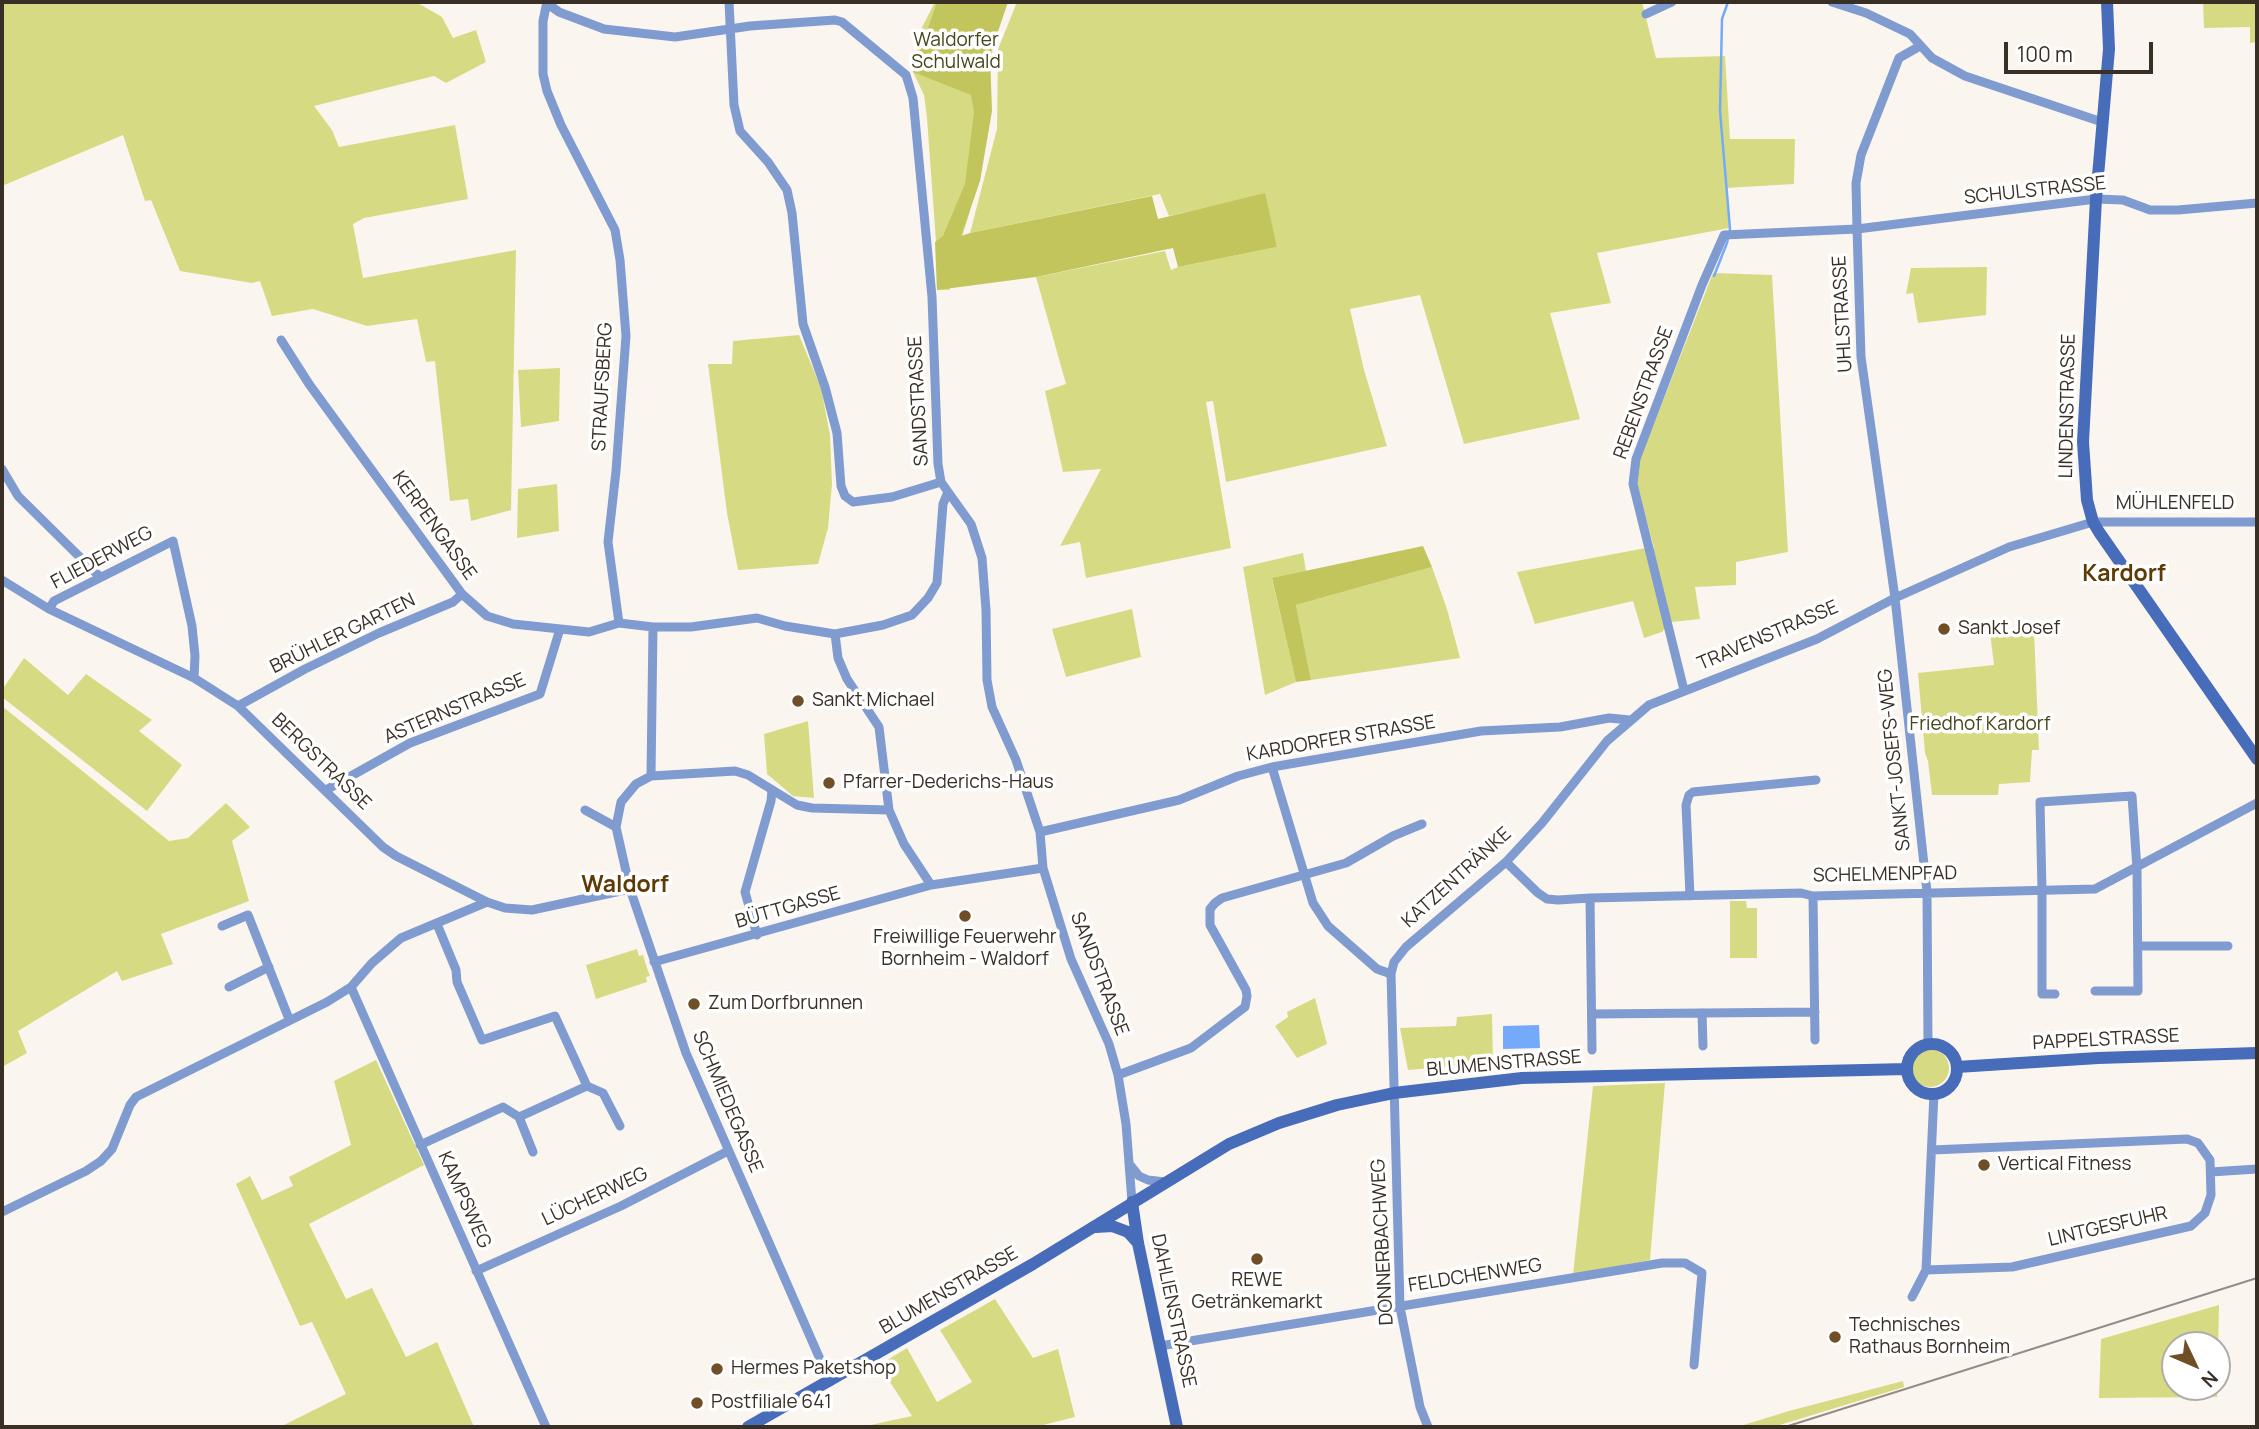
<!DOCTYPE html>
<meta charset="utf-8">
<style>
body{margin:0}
#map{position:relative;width:2259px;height:1429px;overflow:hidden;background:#fbf5f0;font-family:Manrope,sans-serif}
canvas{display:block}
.frame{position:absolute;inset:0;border:4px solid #3a2f25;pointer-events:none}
.north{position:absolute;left:2161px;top:1331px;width:70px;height:70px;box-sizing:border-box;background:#fff;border:2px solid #b0aca8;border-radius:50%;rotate:134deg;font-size:19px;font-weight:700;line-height:28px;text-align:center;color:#3a2f25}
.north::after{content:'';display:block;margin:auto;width:24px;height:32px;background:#704f26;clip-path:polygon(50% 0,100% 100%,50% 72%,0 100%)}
.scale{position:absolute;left:2004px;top:42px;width:149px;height:32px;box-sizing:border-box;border:4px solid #3a2f25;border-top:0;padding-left:9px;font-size:21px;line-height:24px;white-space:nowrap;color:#3a2f25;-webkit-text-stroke:5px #fff;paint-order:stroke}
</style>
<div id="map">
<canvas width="2259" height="1429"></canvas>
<div class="frame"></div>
<div class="north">N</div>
<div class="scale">100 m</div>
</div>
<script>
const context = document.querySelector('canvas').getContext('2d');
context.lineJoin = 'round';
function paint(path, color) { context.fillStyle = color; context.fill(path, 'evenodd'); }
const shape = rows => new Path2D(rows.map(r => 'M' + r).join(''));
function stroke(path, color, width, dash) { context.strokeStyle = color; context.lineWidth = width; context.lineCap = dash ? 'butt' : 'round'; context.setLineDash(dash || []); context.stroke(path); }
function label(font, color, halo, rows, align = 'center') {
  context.font = font + ' Manrope,sans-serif'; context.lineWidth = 7; context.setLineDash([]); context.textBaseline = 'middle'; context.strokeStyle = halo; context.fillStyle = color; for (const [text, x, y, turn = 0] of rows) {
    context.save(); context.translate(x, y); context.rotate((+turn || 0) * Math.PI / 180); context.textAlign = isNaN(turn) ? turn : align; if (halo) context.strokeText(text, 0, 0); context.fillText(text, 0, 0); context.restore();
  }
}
const green = shape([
 [2,2,416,2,442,17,453,38,476,30,486,62,446,83,434,76,314,106,332,130,339,147,455,125,468,199,364,218,353,224,363,278,516,250,511,510,471,521,468,499,450,501,435,361,426,362,417,319,367,326,313,309,272,316,260,281,252,283,180,271,151,200,145,201,123,135,2,186],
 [935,2,1008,2,996,31,990,64,981,175,962,237,954,283,949,290,937,290,936,242,927,118,924,95,913,72,919,33],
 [1017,2,1642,2,1656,58,1725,56,1730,139,1795,139,1794,184,1726,188,1729,228,1597,253,1611,303,1550,313,1580,419,1464,444,1420,295,1350,309,1364,370,1387,446,1226,482,1213,401,1206,402,1231,548,1086,578,1080,542,1060,546,1101,469,1063,472,1045,391,1066,384,1036,277,1165,251,1171,270,1178,267,1277,247,1264,194,1169,216,1160,194,970,233,997,129,998,49],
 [2203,2,2257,2,2257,42,2250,43,2250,27,2204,28],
 [1987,267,1986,315,1918,323,1913,293,1906,294,1911,268],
 [1713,273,1772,275,1788,552,1736,562,1736,585,1695,587,1700,619,1671,622,1662,632,1644,638,1633,601,1535,624,1517,572,1646,548,1654,548,1637,484,1639,462],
 [799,335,821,388,830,435,832,484,828,528,818,564,738,570,727,513,708,364,732,364,733,341],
 [560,368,559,421,521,427,518,370],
 [557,484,559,531,517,538,518,489],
 [1303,553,1306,571,1272,579,1296,682,1265,695,1243,567],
 [1432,567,1447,609,1460,658,1311,680,1296,605],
 [1132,609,1141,657,1066,677,1052,629],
 [2034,631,2039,750,2032,750,2030,782,1999,784,1998,795,1932,795,1928,761,1925,753,1918,673,1994,665,1990,632],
 [24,658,68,695,86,674,152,720,139,731,182,765,147,811,2,697,2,690],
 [2,706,169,841,188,838,226,803,250,827,232,841,249,901,161,934,173,964,122,981,117,971,18,1031,27,1053,2,1067],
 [808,721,814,798,793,796,767,774,764,734],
 [1730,901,1746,901,1747,908,1757,908,1757,958,1730,958],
 [637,949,639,956,643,955,647,968,650,976,646,977,647,982,596,999,586,965],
 [1315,998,1327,1044,1297,1058,1275,1026,1288,1017,1287,1012],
 [1492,1014,1493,1063,1408,1070,1400,1028,1456,1026,1457,1017],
 '1911 1068a19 19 0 1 1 38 0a19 19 0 1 1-38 0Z',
 [376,1060,424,1165,309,1224,346,1299,372,1288,406,1357,437,1342,474,1427,280,1427,346,1394,312,1322,300,1326,236,1184,250,1176,262,1200,293,1186,289,1177,351,1145,334,1081],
 [1665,1083,1650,1260,1573,1275,1593,1086],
 [995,1299,1033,1358,1058,1349,1075,1417,1035,1427,861,1427,912,1416,879,1365,907,1348,937,1402,972,1382,940,1330],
 [2219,1305,2217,1397,2099,1398,2101,1339],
 [2175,1345,2217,1345,2217,1387,2175,1387],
 [1903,1381,1904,1387,1773,1427,1737,1427,1789,1411]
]);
const forest = shape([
 [937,2,1008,2,990,55,992,111,980,181,961,236,970,233,1152,196,1158,219,1265,193,1277,247,1178,267,1173,248,1036,277,937,290,935,242,943,236,965,184,974,112,971,95,913,72],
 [1423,546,1432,567,1296,605,1311,680,1296,682,1272,578]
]);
const water = shape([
 [1539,1025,1540,1048,1503,1049,1503,1026]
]);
const stream = shape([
 [1714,276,1727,243,1730,229,1720,111,1722,19,1728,2]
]);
const street = shape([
 [547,2,543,21,543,74,547,91,561,125,615,230,620,260,626,336,616,471,608,542,619,623],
 [729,2,734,105,740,131,768,162,787,190,792,213,803,324,825,387,837,433,841,486,845,496,853,502,892,497,941,482],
 [1832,2,1866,13,1910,34,1932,58,1965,76,2102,122],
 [548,4,559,12,604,29,675,37,750,26,835,20,842,22,906,75,913,98,932,297,938,464,941,482,971,524,982,558,986,610,987,680,992,707,1016,760,1040,832,1043,868,1071,959,1109,1044,1118,1075,1126,1124,1132,1202],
 [1646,14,1672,2],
 [1920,46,1899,58,1861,155,1856,183,1857,229,1861,357,1895,598,1927,892,1928,1044],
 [281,340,309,384,462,594,487,616,513,624,589,632,619,623,653,627,691,627,757,618,785,626,835,634,883,625,912,615,928,598,937,583,943,504,948,492],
 [2,469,18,496,100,577],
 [2,580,49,609,194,678,238,706,383,847,396,856,487,902,505,908,532,910,630,889],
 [49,609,54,601,173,541,192,626,195,656,194,678],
 [653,627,651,776,636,784,621,802,616,827,630,889,686,1053,830,1382],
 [835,634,838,658,847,679,879,727,889,810,904,844,931,885],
 [1684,690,1633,484,1636,459,1702,285,1724,235,1857,229,2096,199,2123,200,2150,210,2178,210,2257,203],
 [238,706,305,669,379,633,453,602,462,594],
 [1272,767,1313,903,1328,926,1377,969,1391,974],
 [651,776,735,771,748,775,797,805,812,808,889,810],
 [326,790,410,743,540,694,560,629],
 [585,810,616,827],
 [1040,832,1179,800,1238,776,1272,767,1481,731,1560,727,1609,718,1630,720],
 [1506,862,1538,893,1547,899,1558,900,1590,898,1801,893,1813,896,2095,889,2257,803],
 [1690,896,1686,805,1689,795,1693,792,1816,780],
 [1813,896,1815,1040],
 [1590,898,1592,1050],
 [222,926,248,915,289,1019],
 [757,935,745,892,771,801,772,790],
 [2138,946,2228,946],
 [654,962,931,885,1043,868],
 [229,987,269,967],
 [351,987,546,1427],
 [2055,994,2042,994,2042,890,2040,802,2132,796,2137,869,2138,991,2095,991],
 [1702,1013,1703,1046],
 [1592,1014,1815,1012],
 [1118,1075,1191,1048,1245,1007,1247,996,1246,990,1210,925,1210,909,1215,903,1222,898,1346,863,1393,836,1422,824],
 [587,1086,603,1093,620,1126],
 [519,1117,533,1152],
 [420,1145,503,1107,519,1117,587,1086,555,1016,482,1040,457,982,456,970,437,924],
 [1131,1166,1139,1176,1148,1180,1165,1182],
 [2211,1172,2257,1169],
 [2,1212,86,1171,101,1161,112,1149,130,1105,136,1097,327,1002,351,987,372,963,401,938,487,902],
 [1926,1270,2012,1267,2191,1226,2205,1213,2211,1195,2210,1160,2198,1143,2187,1139,1932,1150],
 [476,1271,621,1206,728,1151],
 [1912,1297,1926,1270,1934,1093],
 [1160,1346,1662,1263,1685,1263,1702,1273,1694,1365],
 [1428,1427,1420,1407,1400,1307,1391,974,1394,962,1406,947,1506,862,1542,823,1607,741,1649,705,1817,639,1895,598,2009,547,2093,522,2257,522]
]);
const secondary = shape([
 [2107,2,2109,49,2096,199,2083,442,2087,500,2093,522,2099,532,2257,759],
 '1907 1069a25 25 0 1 1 50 0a25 25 0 1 1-50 0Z',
 [1957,1067,2098,1058,2257,1053],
 [1132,1202,1138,1243,1177,1427],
 [1096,1227,1112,1226,1128,1232,1138,1243],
 [748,1427,1033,1264,1229,1144,1279,1123,1337,1105,1394,1093,1522,1078,1907,1069]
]);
const tram = shape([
 [1785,1427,2257,1278]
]);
const markers = [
 [1944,629,7,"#704f26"],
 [798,701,7,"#704f26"],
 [829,783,7,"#704f26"],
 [965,916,7,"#704f26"],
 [694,1004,7,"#704f26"],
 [1984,1165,7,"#704f26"],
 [1257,1259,7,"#704f26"],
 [1835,1337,7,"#704f26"],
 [717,1369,7,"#704f26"],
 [697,1403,7,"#704f26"]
];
const parkNames = [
 ["Waldorfer",956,41],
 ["Schulwald",956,63],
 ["Friedhof Kardorf",1980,725]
];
const streetNames = [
 ["SCHULSTRASSE",2035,191,-6],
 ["UHLSTRASSE",1843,314,-93],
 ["STRAUFSBERG",603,387,-87],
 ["REBENSTRASSE",1644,393,-70],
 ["SANDSTRASSE",919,401,-93],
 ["LINDENSTRASSE",2068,406,-89],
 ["MÜHLENFELD",2175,504],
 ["KERPENGASSE",434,526,54],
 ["FLIEDERWEG",102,558,-28],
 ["BRÜHLER GARTEN",343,634,-26],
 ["TRAVENSTRASSE",1768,636,-23],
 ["ASTERNSTRASSE",455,709,-23],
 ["KARDORFER STRASSE",1341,739,-10],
 ["SANKT-JOSEFS-WEG",1895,760,-96],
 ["BERGSTRASSE",321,762,44],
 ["SCHELMENPFAD",1885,875,-1],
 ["KATZENTRÄNKE",1457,878,-42],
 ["BÜTTGASSE",788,908,-16],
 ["SANDSTRASSE",1099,974,69],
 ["PAPPELSTRASSE",2106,1040,-3],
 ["BLUMENSTRASSE",1504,1064,-5],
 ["SCHMIEDEGASSE",727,1102,67],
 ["LÜCHERWEG",595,1197,-25],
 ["KAMPSWEG",464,1200,66],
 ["LINTGESFUHR",2108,1227,-13],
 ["DONNERBACHWEG",1383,1242,-93],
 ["FELDCHENWEG",1475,1276,-9],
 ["BLUMENSTRASSE",949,1291,-30],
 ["DAHLIENSTRASSE",1173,1311,78]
];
const poiNames = [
 ["Sankt Josef",1958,629],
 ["Sankt Michael",812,701],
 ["Pfarrer-Dederichs-Haus",843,783],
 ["Freiwillige Feuerwehr",965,938,"center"],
 ["Bornheim - Waldorf",965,960,"center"],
 ["Zum Dorfbrunnen",708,1004],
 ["Vertical Fitness",1998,1165],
 ["REWE",1257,1281,"center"],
 ["Getränkemarkt",1257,1303,"center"],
 ["Technisches",1849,1326],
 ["Rathaus Bornheim",1849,1348],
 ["Hermes Paketshop",731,1369],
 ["Postfiliale 641",711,1403]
];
const quarterNames = [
 ["Kardorf",2124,575],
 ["Waldorf",625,886]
];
paint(green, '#d6db83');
paint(forest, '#c1c55b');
paint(water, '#75aafa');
stroke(stream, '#75aafa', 2.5);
stroke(street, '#7f9bd0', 9);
stroke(secondary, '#476cba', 12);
stroke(tram, '#958d85', 2);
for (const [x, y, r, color] of markers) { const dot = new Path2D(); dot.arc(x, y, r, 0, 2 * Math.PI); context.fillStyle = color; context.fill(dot); stroke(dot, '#fff', 2.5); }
label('19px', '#45471b', '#fff', parkNames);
label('19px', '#3a2f25', '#fff', streetNames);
label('19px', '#3a2f25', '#fff', poiNames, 'left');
label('bold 23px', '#5e3a05', '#fff', quarterNames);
</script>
